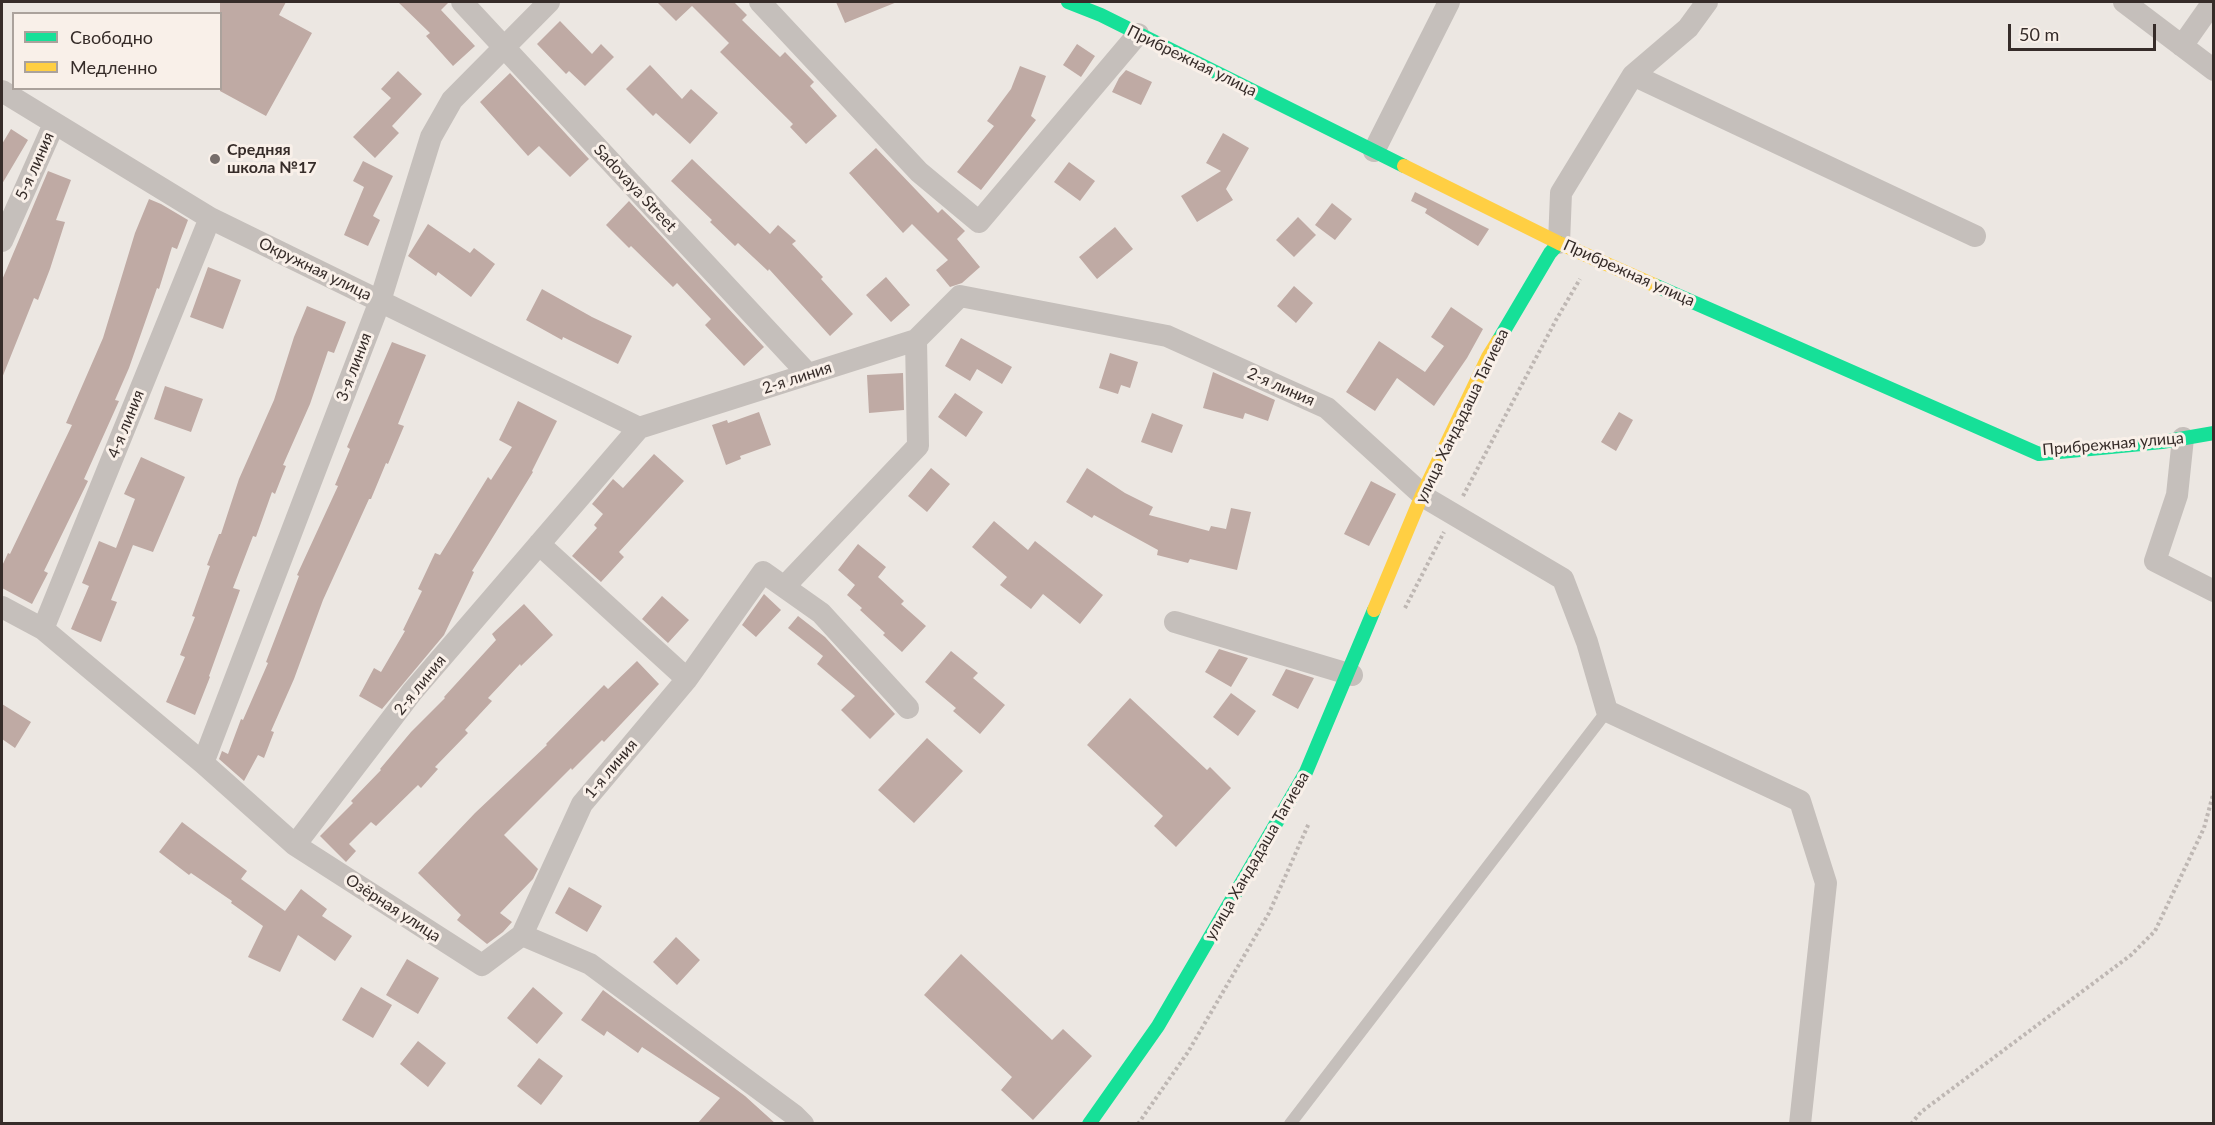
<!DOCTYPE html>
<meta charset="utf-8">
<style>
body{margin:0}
#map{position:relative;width:2215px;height:1125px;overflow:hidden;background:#ece7e2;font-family:Lato,sans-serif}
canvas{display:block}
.frame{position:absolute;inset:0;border:3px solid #362c29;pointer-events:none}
.legend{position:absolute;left:12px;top:12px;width:210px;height:78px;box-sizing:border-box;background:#f9f0e9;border:2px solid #aba29c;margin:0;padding:8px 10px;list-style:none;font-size:18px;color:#362c29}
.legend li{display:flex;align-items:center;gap:12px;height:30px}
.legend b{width:30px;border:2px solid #aba29c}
.scale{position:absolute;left:2008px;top:24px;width:148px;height:27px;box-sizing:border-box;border:3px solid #362c29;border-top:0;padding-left:8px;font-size:18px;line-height:21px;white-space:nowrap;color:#362c29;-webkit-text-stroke:4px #f9f0e9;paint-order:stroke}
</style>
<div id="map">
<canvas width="2215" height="1125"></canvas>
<div class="frame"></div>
<ul class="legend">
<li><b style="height:8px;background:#16e098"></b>Свободно</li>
<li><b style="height:8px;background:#ffcf43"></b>Медленно</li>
</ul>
<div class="scale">50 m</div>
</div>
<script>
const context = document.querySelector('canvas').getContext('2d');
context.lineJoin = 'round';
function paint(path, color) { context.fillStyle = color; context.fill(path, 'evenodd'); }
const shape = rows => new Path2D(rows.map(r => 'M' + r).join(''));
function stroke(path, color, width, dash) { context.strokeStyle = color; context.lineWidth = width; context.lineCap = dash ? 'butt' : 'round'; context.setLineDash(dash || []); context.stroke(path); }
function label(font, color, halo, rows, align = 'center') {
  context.font = font + ' Lato,sans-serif'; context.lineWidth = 6; context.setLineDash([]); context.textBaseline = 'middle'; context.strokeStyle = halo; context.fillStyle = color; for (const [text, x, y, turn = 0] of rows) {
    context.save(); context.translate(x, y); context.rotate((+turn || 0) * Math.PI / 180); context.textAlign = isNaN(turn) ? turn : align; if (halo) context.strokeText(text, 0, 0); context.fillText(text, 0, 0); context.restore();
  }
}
const building = shape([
 [220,2,286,2,279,15,312,33,266,116,220,91],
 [398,2,449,2,441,10,475,46,453,66,426,36,430,33],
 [657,2,734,2,747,15,742,20,780,57,785,52,814,82,810,86,837,116,806,144,790,127,793,124,720,52,729,43,692,6,676,21],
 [836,2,897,2,845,23],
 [560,21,592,54,601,44,614,57,585,86,569,71,566,74,537,44],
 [1077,44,1095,56,1081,77,1063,65],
 [650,65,682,99,691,89,718,113,690,144,656,113,653,116,626,89],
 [1020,66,1046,76,1031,116,1036,120,981,190,957,172,994,126,987,121,1011,89],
 [1126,70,1152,82,1141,105,1112,92,1119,78],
 [398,71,422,94,392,126,399,133,375,158,353,137,391,98,381,89],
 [510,73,589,159,570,177,539,146,528,156,480,102],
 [11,129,28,140,2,184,2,144],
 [1223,133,1249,148,1226,189,1233,200,1197,222,1181,196,1221,171,1206,163],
 [876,148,938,213,942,209,965,231,957,239,980,267,962,283,950,287,936,270,948,260,912,224,903,233,849,173],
 [692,159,770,234,778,225,796,241,792,244,823,277,821,279,853,314,830,336,769,269,768,271,738,243,735,246,710,222,712,220,671,181],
 [363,161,393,176,373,216,380,220,368,246,344,235,364,187,353,181],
 [1069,162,1095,181,1080,201,1054,182],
 [48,171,71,180,56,220,65,222,50,269,38,300,34,298,2,378,2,280],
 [1415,192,1489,229,1478,246,1425,213,1427,209,1411,201],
 [149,199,161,204,188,220,177,249,172,247,159,289,157,288,129,368,115,400,119,401,84,479,88,481,44,571,48,573,32,604,2,588,2,566,8,553,10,554,72,425,66,423,103,338,135,233],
 [629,201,764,347,744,366,705,325,711,319,677,283,673,287,631,246,629,248,606,225],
 [1332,203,1352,219,1335,240,1315,225],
 [1298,217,1316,235,1294,257,1276,240],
 [428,224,470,253,474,248,495,264,471,297,438,272,436,276,408,256],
 [1115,227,1133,249,1097,279,1079,257],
 [208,267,241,280,223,329,190,317],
 [886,277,910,305,891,322,866,295],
 [1294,286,1313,303,1296,323,1277,306],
 [542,289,592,317,632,336,618,364,563,337,562,340,526,320],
 [307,306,346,322,334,353,328,351,310,404,283,465,286,466,275,494,272,492,256,537,253,536,233,588,240,590,209,676,210,677,195,715,166,702,185,657,180,655,195,617,192,616,210,566,207,565,219,534,221,534,239,479,274,400,294,337],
 [1451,307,1483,329,1467,358,1434,406,1397,378,1375,411,1346,392,1379,341,1425,372,1444,346,1431,337],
 [961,338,1012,367,1002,384,977,369,970,381,945,366],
 [392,342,426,355,398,424,404,426,388,464,386,463,371,499,369,499,323,600,294,679,271,731,274,732,264,758,258,755,244,781,219,759,222,751,228,754,241,719,243,720,268,663,266,662,299,576,297,575,338,486,335,485,350,449,347,447],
 [1110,353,1138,362,1130,388,1121,385,1118,394,1099,388],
 [1213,372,1275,400,1268,421,1245,413,1243,419,1203,408],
 [903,373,904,410,869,413,867,375],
 [165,386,203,399,191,432,154,419],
 [955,393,983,412,966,437,938,417],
 [518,401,557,421,532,471,533,472,472,571,474,572,444,635,382,709,359,696,374,668,381,672,405,631,403,630,422,591,418,589,435,553,440,555,488,477,491,480,512,447,499,440],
 [759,412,771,445,740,456,741,459,726,465,712,425,727,420,728,423],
 [1619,412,1633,420,1616,451,1601,442],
 [1152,413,1183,425,1172,453,1141,442],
 [654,454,684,481,619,552,624,557,601,582,572,556,597,528,594,525,603,514,592,504,613,479,623,488],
 [141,457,185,477,153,552,133,545,111,600,117,602,101,642,71,629,89,586,82,583,99,541,116,548,135,499,124,494],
 [931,468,950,484,927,512,908,496],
 [1087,468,1125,493,1153,507,1149,515,1209,531,1211,526,1226,529,1231,508,1251,512,1237,570,1190,559,1188,563,1157,555,1158,550,1094,515,1092,518,1066,502],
 [1371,481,1396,494,1369,546,1344,534],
 [994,521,1028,550,1035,541,1103,595,1080,624,1043,594,1031,609,1000,585,1007,577,972,547],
 [858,544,886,567,878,577,904,601,901,604,926,626,902,652,883,635,885,633,860,610,862,608,847,595,855,585,838,570],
 [764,594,781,610,756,637,742,625],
 [662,596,689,620,668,643,642,619],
 [524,604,553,635,521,666,520,664,488,698,492,701,465,730,468,733,435,767,438,769,421,788,418,785,376,826,371,822,349,844,356,851,346,862,320,836,353,803,351,801,381,770,380,769,411,732,445,698,444,697,496,640,492,634],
 [798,616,825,637,895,714,870,739,841,710,855,696,817,664,823,656,788,628],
 [1219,649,1248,658,1231,687,1205,672],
 [951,651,978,673,973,678,1005,705,980,734,953,711,956,708,925,682],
 [637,661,659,684,604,742,602,740,572,770,571,768,504,835,538,869,533,879,500,913,512,922,503,932,487,944,457,920,461,915,418,873,475,813,547,745,546,744,604,685,608,689],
 [1286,669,1314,678,1298,709,1272,695],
 [1231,693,1256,711,1238,736,1213,717],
 [1130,698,1207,770,1210,767,1231,788,1176,847,1154,826,1163,816,1087,745],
 [2,704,31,722,15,748,2,739],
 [927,738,963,771,914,823,878,790],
 [182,822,247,871,241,879,285,911,301,889,327,909,322,916,352,936,335,961,298,935,280,972,248,957,263,926,231,903,232,901,191,873,189,875,159,852],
 [569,887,602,906,587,932,555,913],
 [676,937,700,960,677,985,653,962],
 [961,954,1052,1040,1063,1029,1092,1056,1033,1120,1001,1090,1012,1077,924,995],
 [407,959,439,978,418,1014,386,995],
 [361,987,392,1005,373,1038,342,1020],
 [533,987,563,1013,537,1044,507,1018],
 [603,990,745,1096,776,1124,697,1124,720,1098,642,1047,638,1053,607,1031,604,1036,581,1020],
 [418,1041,446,1063,428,1087,400,1064],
 [539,1058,563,1076,541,1105,517,1086]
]);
const path = shape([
 [1463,496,1556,320,1580,279],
 [1405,608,1444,532],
 [1138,1124,1188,1052,1269,913,1309,823],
 [1911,1124,1921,1112,2131,955,2155,931,2204,828,2214,791]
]);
const lane = shape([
 [1290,1124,1607,711]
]);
const street = shape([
 [462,2,808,374],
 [760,2,919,172,979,222,1138,34],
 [2124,2,2214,70],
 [2182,46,2213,2],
 [1633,75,1975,236],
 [2,91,210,218,639,428],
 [1374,151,1449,2],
 [2,241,54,124],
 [1559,243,1561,193,1633,75,1688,28,1707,2],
 [2183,438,2177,495,2155,561,2214,591],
 [539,544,687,679],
 [784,587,918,446,916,340],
 [2,607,43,629,203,763,295,845,482,965,522,935,590,964,794,1115,803,1124],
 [1175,622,1352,675],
 [43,629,210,218],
 [203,763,380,301,431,137,452,100,549,2],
 [295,845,412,692,639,428,916,340,960,296,1167,336,1327,408,1426,498,1563,579,1587,642,1607,711,1800,801,1826,883,1800,1124],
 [522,935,582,804,687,679,763,572,821,613,908,708]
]);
const fast = shape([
 [1068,2,1101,15,1404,166],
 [1654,285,2039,454,2162,442,2214,433],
 [1498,341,1550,253,1559,243],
 [1089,1124,1158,1026,1306,772,1374,610]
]);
const slow = shape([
 [1404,166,1559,243,1654,285],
 [1374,610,1422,495,1488,357,1498,341]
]);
const markers = [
 [215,159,6,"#766d6a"]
];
const streetNames = [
 ["Прибрежная улица",1192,61,26],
 ["5-я линия",35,166,-66],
 ["Sadovaya Street",635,188,47],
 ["Окружная улица",315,269,26],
 ["Прибрежная улица",1629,273,24],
 ["3-я линия",354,367,-69],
 ["2-я линия",797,378,-18],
 ["2-я линия",1281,387,24],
 ["улица Хандадаша Тагиева",1462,416,-64],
 ["4-я линия",126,424,-68],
 ["Прибрежная улица",2113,444,-5],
 ["2-я линия",420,685,-51],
 ["1-я линия",611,769,-50],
 ["улица Хандадаша Тагиева",1257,856,-60],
 ["Озёрная улица",393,908,33]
];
const poiNames = [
 ["Средняя",227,150],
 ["школа №17",227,168]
];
paint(building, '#bfaaa4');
stroke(path, '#beb7b3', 4, [3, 3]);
stroke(lane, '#c5bfbb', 12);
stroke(street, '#c5bfbb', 22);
stroke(fast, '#16e098', 14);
stroke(slow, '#ffcf43', 14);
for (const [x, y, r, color] of markers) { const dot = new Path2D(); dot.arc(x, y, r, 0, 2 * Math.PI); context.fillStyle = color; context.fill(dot); stroke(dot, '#f9f0e9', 2); }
label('16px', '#362c29', '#f9f0e9', streetNames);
label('bold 16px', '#362c29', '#f9f0e9', poiNames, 'left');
</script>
